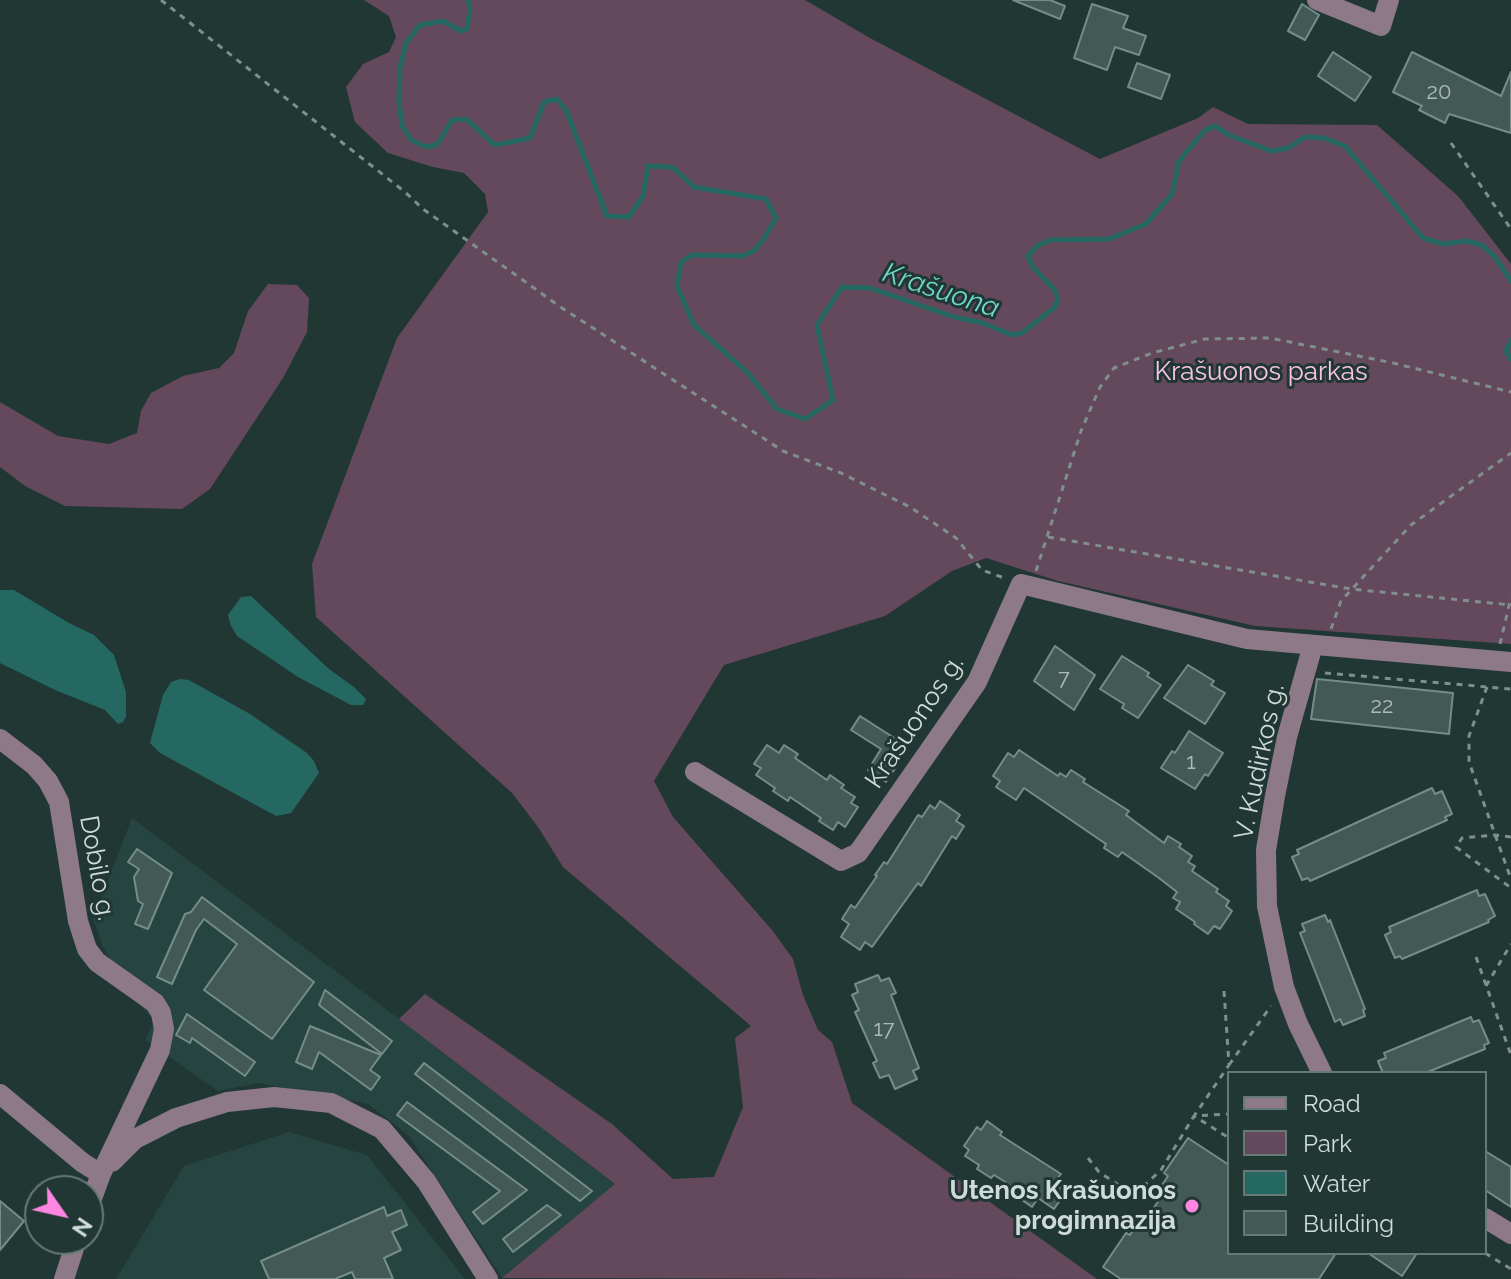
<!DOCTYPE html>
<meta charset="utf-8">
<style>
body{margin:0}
#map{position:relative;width:1511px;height:1279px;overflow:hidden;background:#213734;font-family:Raleway,sans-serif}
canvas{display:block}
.legend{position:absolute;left:1227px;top:1071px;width:260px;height:184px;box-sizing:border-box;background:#213734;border:2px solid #677976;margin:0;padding:10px 14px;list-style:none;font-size:24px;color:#cfdbd9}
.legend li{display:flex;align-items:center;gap:16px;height:40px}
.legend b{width:40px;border:2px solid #677976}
.north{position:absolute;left:24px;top:1175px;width:80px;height:80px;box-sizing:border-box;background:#213734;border:2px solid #677976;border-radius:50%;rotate:124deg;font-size:22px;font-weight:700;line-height:32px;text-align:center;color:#cfdbd9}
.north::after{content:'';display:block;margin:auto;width:28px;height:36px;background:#fe86e1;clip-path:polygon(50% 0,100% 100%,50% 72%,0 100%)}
</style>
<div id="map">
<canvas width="1511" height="1279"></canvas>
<ul class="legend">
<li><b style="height:10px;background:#8d7987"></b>Road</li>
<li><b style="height:22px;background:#64485c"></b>Park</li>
<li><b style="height:22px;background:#246861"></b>Water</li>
<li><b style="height:22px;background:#435956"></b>Building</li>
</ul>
<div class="north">N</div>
</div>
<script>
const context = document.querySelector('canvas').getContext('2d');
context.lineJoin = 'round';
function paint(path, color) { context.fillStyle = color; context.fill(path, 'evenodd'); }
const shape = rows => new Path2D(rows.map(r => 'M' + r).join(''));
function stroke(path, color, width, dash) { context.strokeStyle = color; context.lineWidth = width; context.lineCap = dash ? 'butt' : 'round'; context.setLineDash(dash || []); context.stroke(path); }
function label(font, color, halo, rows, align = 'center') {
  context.font = font + ' Raleway,sans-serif'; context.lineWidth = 6; context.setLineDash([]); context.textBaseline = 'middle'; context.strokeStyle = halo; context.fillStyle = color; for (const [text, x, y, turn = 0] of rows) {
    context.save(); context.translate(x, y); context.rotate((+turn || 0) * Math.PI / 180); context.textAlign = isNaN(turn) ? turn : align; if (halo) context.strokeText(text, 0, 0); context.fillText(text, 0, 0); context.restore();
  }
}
const built = shape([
 [132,818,399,1019,616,1185,502,1278,408,1135,368,1104,259,1083,218,1091,145,1040,154,1021,133,996,103,947,93,919],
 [289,1132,367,1155,465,1279,116,1279,184,1166]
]);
const green = shape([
 [364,0,805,0,870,38,1100,159,1198,118,1213,107,1248,124,1377,125,1458,196,1511,264,1511,644,1255,626,1058,581,986,558,952,571,885,616,724,665,654,781,673,817,772,930,793,959,803,995,818,1030,832,1042,852,1103,1097,1279,502,1278,615,1184,399,1019,425,994,612,1124,673,1179,714,1177,743,1107,735,1038,751,1026,563,867,538,827,512,793,316,617,312,564,397,338,488,212,485,194,464,173,433,167,388,153,355,122,346,87,363,64,389,52,396,37,389,16],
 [268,284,297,285,309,298,307,332,283,378,210,489,182,509,65,506,25,486,0,467,0,402,58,436,109,444,137,433,141,411,151,393,183,376,219,368,234,353,248,311]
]);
const water = shape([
 [0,590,14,590,69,623,94,635,114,655,126,692,126,717,123,722,118,724,105,710,55,690,0,663],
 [251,596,329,669,354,687,366,699,363,705,351,705,298,677,237,636,231,626,228,615,241,597],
 [180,679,189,680,250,714,307,753,314,761,319,773,291,813,276,816,160,753,150,743,163,695,171,682]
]);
const stream = shape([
 [468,0,470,10,467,29,461,31,443,21,420,25,406,43,400,67,399,102,402,126,411,140,426,147,437,145,452,120,466,119,495,145,530,138,544,102,557,99,566,110,607,216,629,217,643,196,648,166,672,167,694,187,766,199,776,218,763,240,754,251,742,256,692,255,681,262,677,286,694,325,748,373,777,409,805,419,833,400,817,325,842,287,870,288,954,317,983,323,1012,335,1022,333,1055,307,1058,299,1054,289,1032,266,1028,256,1037,246,1050,240,1109,239,1146,224,1172,194,1179,161,1205,130,1215,126,1229,135,1271,151,1288,148,1305,137,1324,138,1345,146,1423,238,1443,244,1466,241,1482,245,1495,257,1511,281],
 [1511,340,1506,351,1511,359]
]);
const building = shape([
 [1013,0,1050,0,1065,6,1060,19,1013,0],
 [1092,4,1128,16,1123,28,1146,36,1139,55,1115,47,1107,70,1074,58,1092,4],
 [1302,4,1319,15,1305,40,1288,31,1302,4],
 [1333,52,1371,77,1355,101,1318,76,1333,52],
 [1412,52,1501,96,1511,72,1511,133,1449,114,1445,123,1419,110,1422,106,1393,92,1412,52],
 [1137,63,1170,75,1161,99,1128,87,1137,63],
 [1055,646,1095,675,1074,710,1034,681,1055,646],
 [1122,656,1149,673,1147,676,1161,685,1138,718,1122,708,1124,704,1100,689,1122,656],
 [1188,665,1214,681,1211,685,1225,693,1205,724,1164,698,1188,665],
 [1317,679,1453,693,1449,734,1311,719,1317,679],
 [860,716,899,741,890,755,900,761,886,782,868,770,881,749,851,730,860,716],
 [1189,731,1223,753,1208,776,1205,774,1195,789,1161,768,1172,751,1175,753,1189,731],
 [767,745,779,753,784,745,798,754,795,758,827,780,830,775,844,785,841,788,855,797,851,803,858,807,845,827,838,822,833,830,819,821,821,818,790,797,788,801,773,791,775,788,756,775,761,768,754,764,767,745],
 [1019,750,1058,776,1060,773,1066,777,1071,770,1085,779,1083,782,1129,811,1126,815,1164,843,1168,836,1181,844,1179,847,1192,856,1188,862,1195,866,1192,871,1218,889,1216,892,1229,901,1226,906,1232,911,1220,929,1214,926,1208,934,1194,924,1195,922,1176,909,1180,902,1173,898,1177,892,1159,878,1122,852,1118,857,1104,848,1106,844,1024,788,1016,800,996,787,1000,781,993,776,1008,753,1014,757,1019,750],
 [1432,788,1435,794,1442,791,1452,814,1445,817,1447,820,1310,881,1308,878,1302,880,1292,857,1299,854,1297,850,1432,788],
 [940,801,960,815,956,821,964,826,956,839,952,836,921,886,918,883,872,947,865,942,860,950,841,937,849,924,842,919,851,905,855,908,877,876,875,875,884,862,887,864,918,815,922,817,930,805,935,809,940,801],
 [137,849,172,873,148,929,135,924,143,904,138,901,134,877,139,869,128,862,137,849],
 [1477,890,1479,896,1485,894,1495,916,1488,920,1489,922,1402,959,1400,956,1395,958,1385,935,1391,932,1389,927,1477,890],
 [202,897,314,982,272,1039,204,990,237,944,204,919,196,930,172,984,157,977,185,914,191,912,202,897],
 [1325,915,1328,922,1330,920,1365,1009,1363,1010,1365,1016,1343,1025,1340,1019,1335,1022,1300,933,1305,931,1302,924,1325,915],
 [878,975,881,981,889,978,896,993,891,995,919,1068,913,1071,917,1079,895,1089,889,1075,880,1078,873,1063,877,1061,855,1012,859,1010,852,995,858,992,855,984,878,975],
 [325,990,392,1041,382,1054,319,1005,325,990],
 [187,1014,255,1062,245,1076,192,1038,190,1043,176,1035,187,1014],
 [1471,1017,1473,1022,1479,1020,1489,1043,1484,1045,1485,1049,1425,1073,1383,1073,1378,1061,1386,1058,1384,1053,1471,1017],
 [310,1026,381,1055,370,1070,380,1077,371,1090,319,1052,312,1069,296,1062,310,1026],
 [424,1063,592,1191,580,1201,415,1074,424,1063],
 [407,1102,527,1190,483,1224,473,1212,500,1191,397,1115,407,1102],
 [987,1121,1002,1132,1000,1135,1061,1174,1057,1179,1062,1182,1059,1187,1066,1192,1054,1209,1038,1198,1032,1207,1022,1200,1025,1194,994,1175,991,1178,977,1169,979,1165,965,1156,969,1150,964,1146,977,1127,981,1130,987,1121],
 [1188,1138,1229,1165,1229,1253,1336,1253,1319,1279,1121,1279,1103,1267,1126,1233,1130,1235,1140,1218,1145,1221,1163,1194,1158,1191,1168,1176,1164,1173,1188,1138],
 [1485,1151,1511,1167,1511,1207,1485,1190,1485,1151],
 [0,1201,24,1221,0,1250,0,1201],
 [547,1205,561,1215,513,1252,503,1239,547,1205],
 [384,1207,387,1216,401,1210,407,1225,392,1232,401,1250,384,1258,393,1279,355,1279,352,1272,335,1279,269,1279,261,1261,384,1207],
 [1368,1253,1417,1253,1402,1276,1368,1253]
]);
const path = shape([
 [161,0,405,192,423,209,562,308,783,451,841,473,910,507,956,538,982,570,1004,578],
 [1451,143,1511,229],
 [1048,537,1351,589,1511,605],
 [1036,571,1081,431,1100,387,1114,368,1152,353,1205,339,1270,338,1393,363,1511,392],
 [1331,629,1341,601,1411,525,1511,453],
 [1500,644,1511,597],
 [1325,673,1511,689],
 [1487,687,1469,736,1469,762,1511,879],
 [1511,837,1495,835,1462,838,1456,847,1511,888],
 [1476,957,1511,1055],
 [1486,986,1511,944],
 [1224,991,1229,1065,1194,1116,1229,1114],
 [1229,1065,1271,1006],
 [1088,1158,1099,1172,1134,1195,1161,1170,1194,1116,1229,1138],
 [1485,1253,1511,1269]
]);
const minor = shape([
 [1317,0,1381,26,1389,0],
 [1313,645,1287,737,1275,796,1266,850,1267,906,1284,987,1298,1024,1322,1073],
 [0,739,34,765,48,781,59,802,78,921,87,949,97,962,155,1003,161,1013,164,1029,160,1050,101,1174,88,1209],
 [695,772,841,861,858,853,977,682,1021,584,1247,639,1511,662],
 [0,1094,83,1163,101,1174],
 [112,1162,135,1139,176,1118,227,1102,274,1097,331,1103,382,1129,426,1181,488,1279],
 [1485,1218,1511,1234],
 [64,1279,77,1239]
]);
const markers = [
 [1192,1206,8,"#fe86e1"]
];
const numberNames = [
 ["20",1439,92],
 ["7",1064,678],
 ["22",1382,706],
 ["1",1191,762],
 ["17",884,1029]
];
const parkNames = [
 ["Krašuonos parkas",1261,372]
];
const streetNames = [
 ["Krašuonos g.",915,722,-56],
 ["V. Kudirkos g.",1260,762,-78],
 ["Dobilo g.",97,868,80]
];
const poiNames = [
 ["Utenos Krašuonos",1176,1191],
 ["progimnazija",1176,1221]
];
const waterNames = [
 ["Krašuona",941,291,18]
];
paint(built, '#264440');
paint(green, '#64485c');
paint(water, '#246861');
stroke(stream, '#246861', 5);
paint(building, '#435956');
stroke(building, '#758d89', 2);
stroke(path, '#7e8f8c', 3, [6, 6]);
stroke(minor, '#8d7987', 20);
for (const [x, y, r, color] of markers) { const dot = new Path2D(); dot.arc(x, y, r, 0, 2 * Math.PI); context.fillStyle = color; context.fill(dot); stroke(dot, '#213734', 3); }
label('22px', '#acbab8', null, numberNames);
label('26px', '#f9c3e9', '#213734', parkNames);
label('26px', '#cfdbd9', '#213734', streetNames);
label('bold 26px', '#cfdbd9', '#213734', poiNames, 'right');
label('italic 28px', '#6fd6ca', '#213734', waterNames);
</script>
